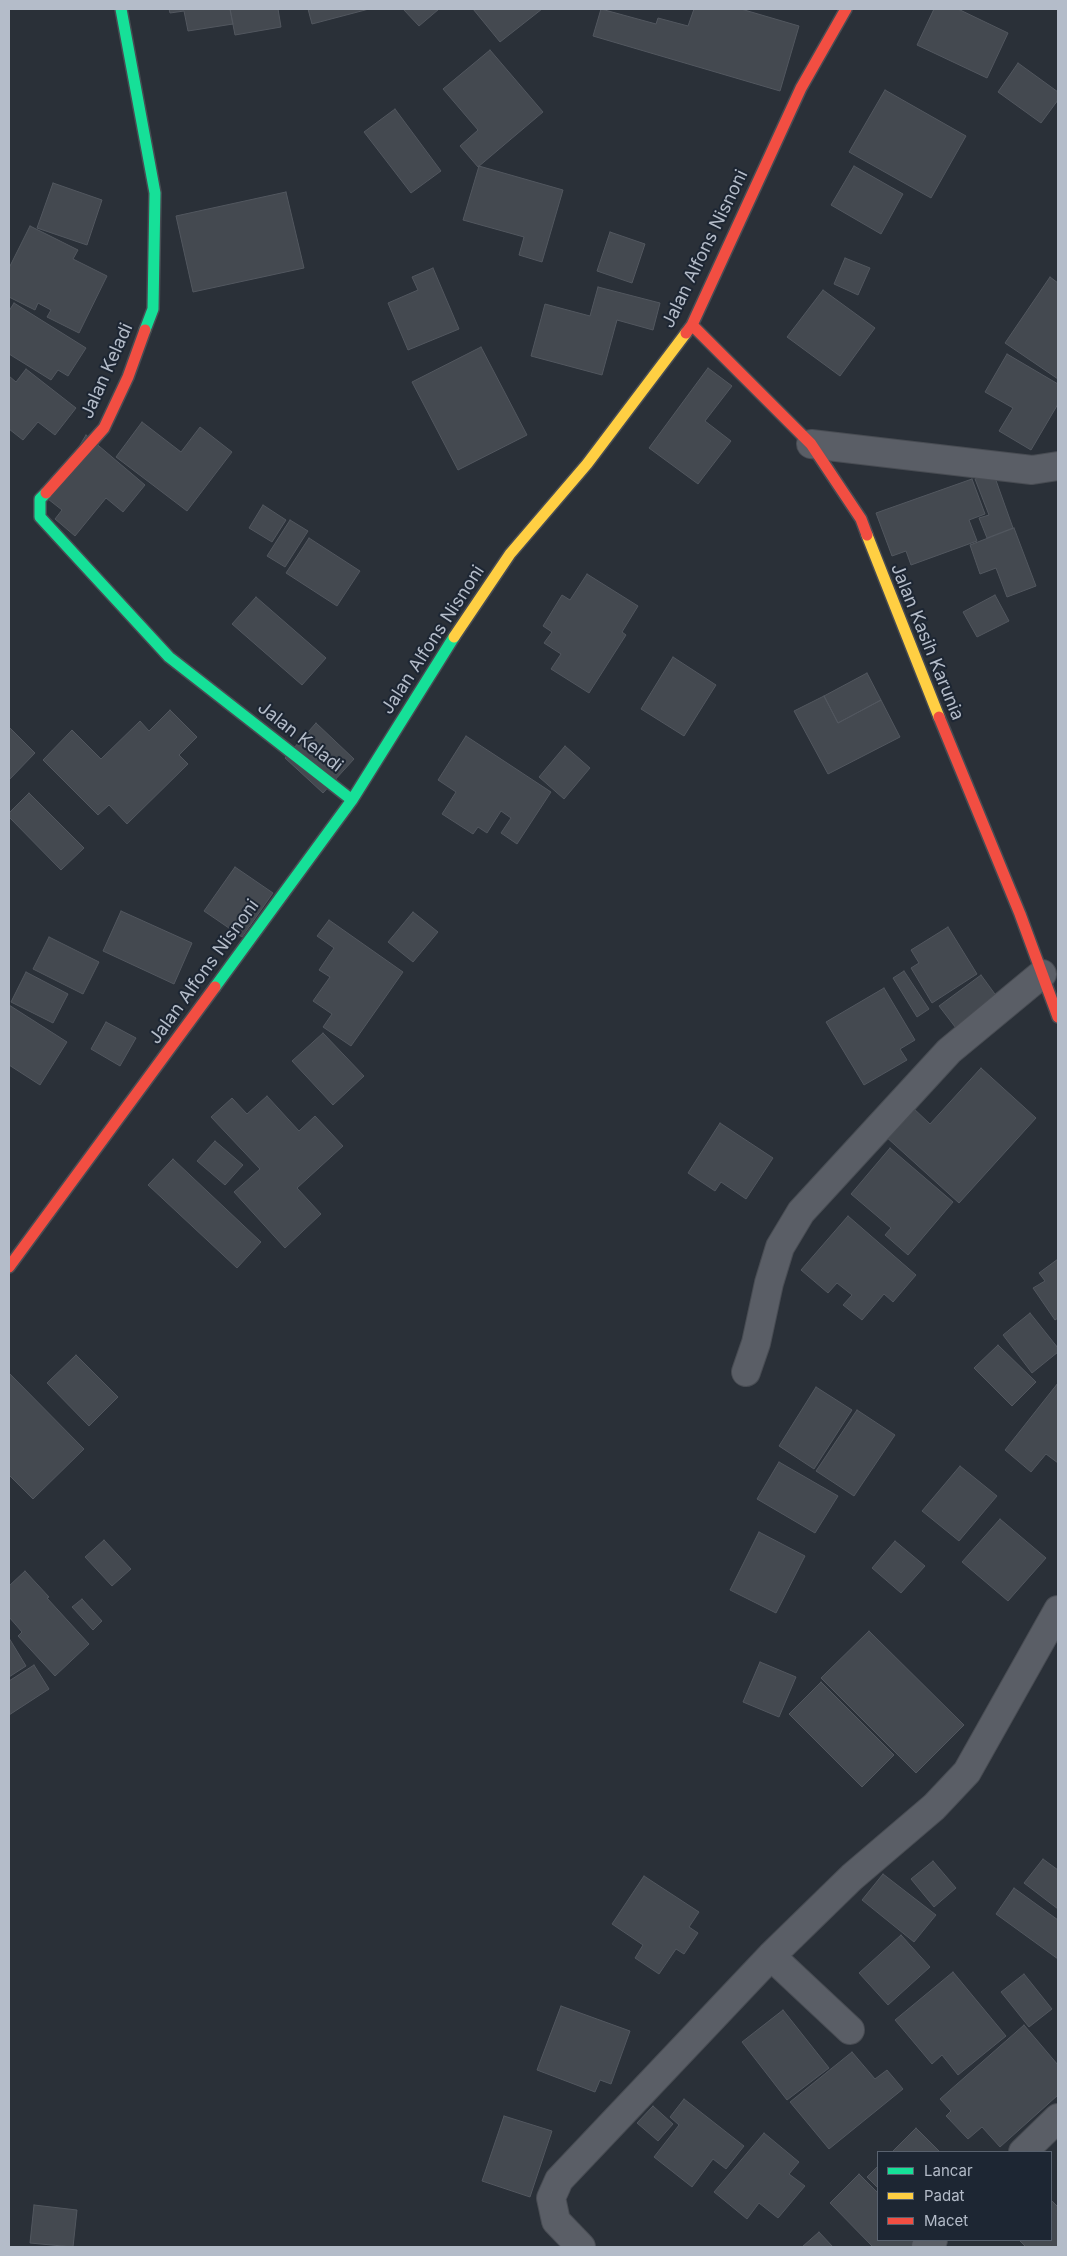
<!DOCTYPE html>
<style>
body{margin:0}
#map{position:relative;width:1067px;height:2256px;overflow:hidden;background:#2a3038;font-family:Inter,sans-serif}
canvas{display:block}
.frame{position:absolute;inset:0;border:10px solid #b4bcc9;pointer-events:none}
.legend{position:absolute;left:877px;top:2151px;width:175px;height:90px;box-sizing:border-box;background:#1d2633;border:1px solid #59626f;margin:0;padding:6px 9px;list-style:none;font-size:15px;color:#b4bcc9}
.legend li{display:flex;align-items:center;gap:10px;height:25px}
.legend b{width:25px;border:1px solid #59626f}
</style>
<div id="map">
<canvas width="1067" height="2256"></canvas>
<div class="frame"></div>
<ul class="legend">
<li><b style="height:6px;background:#16e098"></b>Lancar</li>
<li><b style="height:6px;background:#ffcf43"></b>Padat</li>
<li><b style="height:6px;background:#f24e42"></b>Macet</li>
</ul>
</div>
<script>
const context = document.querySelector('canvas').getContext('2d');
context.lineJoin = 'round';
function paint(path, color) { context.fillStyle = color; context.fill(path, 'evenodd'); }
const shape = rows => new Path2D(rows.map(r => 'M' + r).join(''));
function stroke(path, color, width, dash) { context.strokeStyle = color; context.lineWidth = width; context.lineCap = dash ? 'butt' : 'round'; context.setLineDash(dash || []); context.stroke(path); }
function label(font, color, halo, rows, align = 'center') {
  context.font = font + ' Inter,sans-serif'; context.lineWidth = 4; context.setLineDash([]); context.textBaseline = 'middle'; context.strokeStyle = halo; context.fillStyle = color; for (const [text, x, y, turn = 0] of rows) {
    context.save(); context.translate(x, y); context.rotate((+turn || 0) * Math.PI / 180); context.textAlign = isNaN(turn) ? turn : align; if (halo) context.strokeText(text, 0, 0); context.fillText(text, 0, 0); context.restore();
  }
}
const building = shape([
 [169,9,230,9,233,24,188,31,184,11,170,13,169,9],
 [230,9,278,9,281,27,235,35,230,9],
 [308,9,369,9,312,24,308,9],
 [403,9,439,9,419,26,403,9],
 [473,9,542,9,500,42,473,9],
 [601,9,656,24,658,18,688,26,694,9,741,9,799,26,780,91,593,36,601,9],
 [934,9,958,9,1008,33,987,78,917,45,934,9],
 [490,50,543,112,478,167,460,146,478,130,443,89,490,50],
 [1018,63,1058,92,1058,100,1041,123,998,92,1018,63],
 [885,90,966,136,931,198,849,152,885,90],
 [395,109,441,171,411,193,364,132,395,109],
 [479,166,563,190,542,262,519,255,524,237,463,220,479,166],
 [854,166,903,194,881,234,831,205,854,166],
 [53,183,102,200,87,245,37,228,53,183],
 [286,192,304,268,193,292,176,216,286,192],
 [30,226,78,250,73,259,107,276,79,333,47,317,51,310,38,303,35,310,9,297,9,268,30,226],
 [610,232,645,244,632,283,597,271,610,232],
 [845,258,870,268,858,295,834,284,845,258],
 [433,268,459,329,408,350,388,303,418,290,412,277,433,268],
 [1050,277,1058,283,1058,379,1005,343,1050,277],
 [598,287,660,303,653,330,617,320,602,375,531,356,545,304,590,316,598,287],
 [823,290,875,328,840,376,787,337,823,290],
 [14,303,86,348,68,376,58,370,51,380,9,354,9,311,14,303],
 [481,347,527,435,458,470,412,382,481,347],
 [1007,354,1058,384,1058,404,1031,450,999,431,1013,408,985,392,1007,354],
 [708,368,732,386,705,421,731,441,698,484,649,448,708,368],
 [26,369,76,408,55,435,38,422,23,440,9,429,9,376,16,382,26,369],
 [142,422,181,452,200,427,232,452,187,511,116,457,142,422],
 [86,435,145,485,123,512,106,498,75,536,55,519,62,510,48,499,86,435],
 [993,472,1013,528,987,538,979,518,989,515,975,479,993,472],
 [972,479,985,514,969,520,977,541,911,565,906,551,892,556,876,513,972,479],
 [263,505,286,520,272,542,249,528,263,505],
 [290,520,308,531,285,567,267,556,290,520],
 [1014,528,1036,586,1007,597,996,568,980,574,970,545,1014,528],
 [309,538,360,571,337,606,286,573,309,538],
 [587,574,638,606,622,632,626,635,589,693,551,669,561,654,544,643,552,632,543,626,562,595,570,600,587,574],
 [995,595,1009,621,977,637,963,612,995,595],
 [256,597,326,658,302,685,232,624,256,597],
 [673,657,716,685,684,736,641,709,673,657],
 [867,673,881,700,838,723,824,696,867,673],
 [824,696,838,723,881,700,900,737,828,774,794,711,824,696],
 [170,710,197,737,179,755,188,764,127,824,109,805,98,815,43,760,72,730,101,759,140,721,149,731,170,710],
 [316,723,354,759,323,793,285,758,316,723],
 [9,727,35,753,9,780,9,727],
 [466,736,551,792,517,844,501,833,511,818,501,811,487,833,478,827,473,834,442,814,456,792,438,780,466,736],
 [565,746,590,768,564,799,539,777,565,746],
 [29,793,84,848,61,870,9,817,9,813,29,793],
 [235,867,273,893,242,937,204,911,235,867],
 [121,911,192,943,174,984,103,951,121,911],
 [413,912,438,932,413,962,388,942,413,912],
 [329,920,403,972,351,1046,323,1027,332,1014,313,1001,330,977,319,970,334,948,317,936,329,920],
 [948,927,977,974,932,1003,911,968,919,963,911,950,948,927],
 [49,937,99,962,83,994,33,969,49,937],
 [904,971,929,1009,917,1017,893,978,904,971],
 [26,972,68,994,53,1023,11,1002,26,972],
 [981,975,1000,1001,959,1032,939,1006,981,975],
 [884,988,915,1040,900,1049,907,1060,864,1085,826,1022,884,988],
 [9,1005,67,1042,40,1085,9,1065,9,1005],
 [106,1022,136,1038,120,1066,91,1049,106,1022],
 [323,1033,364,1076,333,1105,292,1061,323,1033],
 [981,1068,1036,1118,959,1203,884,1135,911,1106,930,1124,981,1068],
 [267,1096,299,1131,315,1116,343,1146,297,1188,321,1214,285,1248,234,1192,260,1169,211,1117,232,1098,247,1114,267,1096],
 [720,1123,773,1158,746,1199,721,1182,715,1191,688,1173,720,1123],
 [215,1141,243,1165,225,1185,197,1161,215,1141],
 [890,1148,953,1202,908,1255,885,1235,891,1228,851,1194,890,1148],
 [173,1159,261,1242,237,1268,148,1185,173,1159],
 [848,1216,916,1275,893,1302,884,1294,862,1320,843,1305,852,1295,837,1283,828,1293,801,1270,848,1216],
 [1058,1259,1058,1318,1055,1320,1033,1288,1045,1281,1039,1273,1058,1259],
 [1030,1313,1058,1348,1058,1352,1032,1373,1003,1335,1030,1313],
 [998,1345,1036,1382,1012,1406,974,1368,998,1345],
 [76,1355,118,1397,89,1426,47,1383,76,1355],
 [9,1373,84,1449,33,1499,9,1475,9,1373],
 [1058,1383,1058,1463,1046,1454,1031,1472,1005,1450,1058,1383],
 [816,1387,852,1410,814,1469,779,1446,816,1387],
 [857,1410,895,1435,854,1496,816,1471,857,1410],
 [779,1462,838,1496,815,1533,757,1499,779,1462],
 [960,1466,997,1496,959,1541,922,1511,960,1466],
 [1000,1519,1046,1558,1008,1601,962,1562,1000,1519],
 [759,1532,805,1556,776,1613,730,1590,759,1532],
 [104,1540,131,1569,112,1586,85,1557,104,1540],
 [895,1541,925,1566,901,1593,872,1568,895,1541],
 [25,1571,49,1597,47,1598,89,1644,55,1676,18,1636,22,1632,9,1617,9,1586,25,1571],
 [82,1599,102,1621,93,1630,72,1607,82,1599],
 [869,1631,964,1725,916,1773,821,1678,869,1631],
 [9,1638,26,1666,9,1677,9,1638],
 [760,1662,796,1677,779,1717,743,1702,760,1662],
 [34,1665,49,1689,9,1715,9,1681,34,1665],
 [821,1682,894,1755,862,1787,789,1714,821,1682],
 [1043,1859,1058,1870,1058,1909,1024,1883,1043,1859],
 [933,1861,956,1888,934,1907,911,1879,933,1861],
 [883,1874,936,1915,914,1942,862,1900,883,1874],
 [644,1876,699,1912,689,1927,698,1933,684,1954,676,1949,659,1974,635,1958,643,1945,612,1924,644,1876],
 [1014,1888,1058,1920,1058,1959,996,1914,1014,1888],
 [901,1935,930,1967,888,2005,859,1973,901,1935],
 [953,1972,1006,2036,958,2075,942,2055,932,2064,895,2020,953,1972],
 [1024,1974,1052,2009,1029,2027,1001,1992,1024,1974],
 [561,2006,630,2031,611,2084,600,2080,595,2092,537,2070,561,2006],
 [783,2010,829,2068,787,2100,742,2042,783,2010],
 [1024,2025,1058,2065,1058,2095,1000,2147,982,2127,968,2139,946,2116,951,2111,940,2099,1024,2025],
 [852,2052,875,2079,887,2070,903,2089,829,2149,790,2102,852,2052],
 [684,2099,744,2146,726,2169,713,2159,692,2187,654,2157,679,2125,670,2117,684,2099],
 [653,2106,673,2124,658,2141,637,2123,653,2106],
 [504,2116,552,2131,530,2197,482,2181,504,2116],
 [916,2128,940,2152,892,2152,916,2128],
 [764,2133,799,2162,789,2174,805,2186,778,2218,759,2203,747,2219,714,2192,764,2133],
 [878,2166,878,2188,867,2177,878,2166],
 [859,2174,878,2193,878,2240,922,2240,914,2247,873,2247,830,2203,859,2174],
 [1051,2200,1058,2207,1058,2247,1026,2247,1019,2240,1051,2240,1051,2200],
 [34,2205,77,2210,73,2247,30,2243,34,2205],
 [819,2232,833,2247,802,2247,819,2232]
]);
const street = shape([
 [811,444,1032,470,1058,466],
 [746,1372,756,1343,769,1283,780,1247,801,1212,949,1051,1042,974],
 [771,1956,850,2030],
 [1023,2152,1058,2118],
 [581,2247,556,2221,551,2198,559,2180,771,1956,852,1877,934,1807,967,1772,1058,1610],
 [926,2247,933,2240]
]);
const fast = shape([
 [121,9,155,193,153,309,145,330],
 [46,493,40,499,40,517,169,657,352,800],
 [215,987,352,800,454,637]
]);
const slow = shape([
 [867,535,939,717],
 [454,637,510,554,587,464,686,333]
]);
const jam = shape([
 [692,325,811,444,861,519,867,535],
 [686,333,692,325,801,88,846,9],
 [46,493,104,428,128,377,145,330],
 [939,717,1020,914,1058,1017],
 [9,1267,215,987]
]);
const streetNames = [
 ["Jalan Alfons Nisnoni",705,249,-64],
 ["Jalan Keladi",107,371,-66],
 ["Jalan Alfons Nisnoni",433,640,-57],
 ["Jalan Kasih Karunia",927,642,68],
 ["Jalan Keladi",300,737,38],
 ["Jalan Alfons Nisnoni",204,972,-54]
];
paint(building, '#444950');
stroke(building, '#52575f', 1);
stroke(street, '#484c53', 30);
stroke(fast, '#484c53', 14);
stroke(slow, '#484c53', 14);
stroke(jam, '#484c53', 14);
stroke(street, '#5a5e66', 28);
stroke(fast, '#16e098', 11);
stroke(slow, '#ffcf43', 11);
stroke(jam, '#f24e42', 11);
label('18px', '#b4bcc9', '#1d2633', streetNames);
</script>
